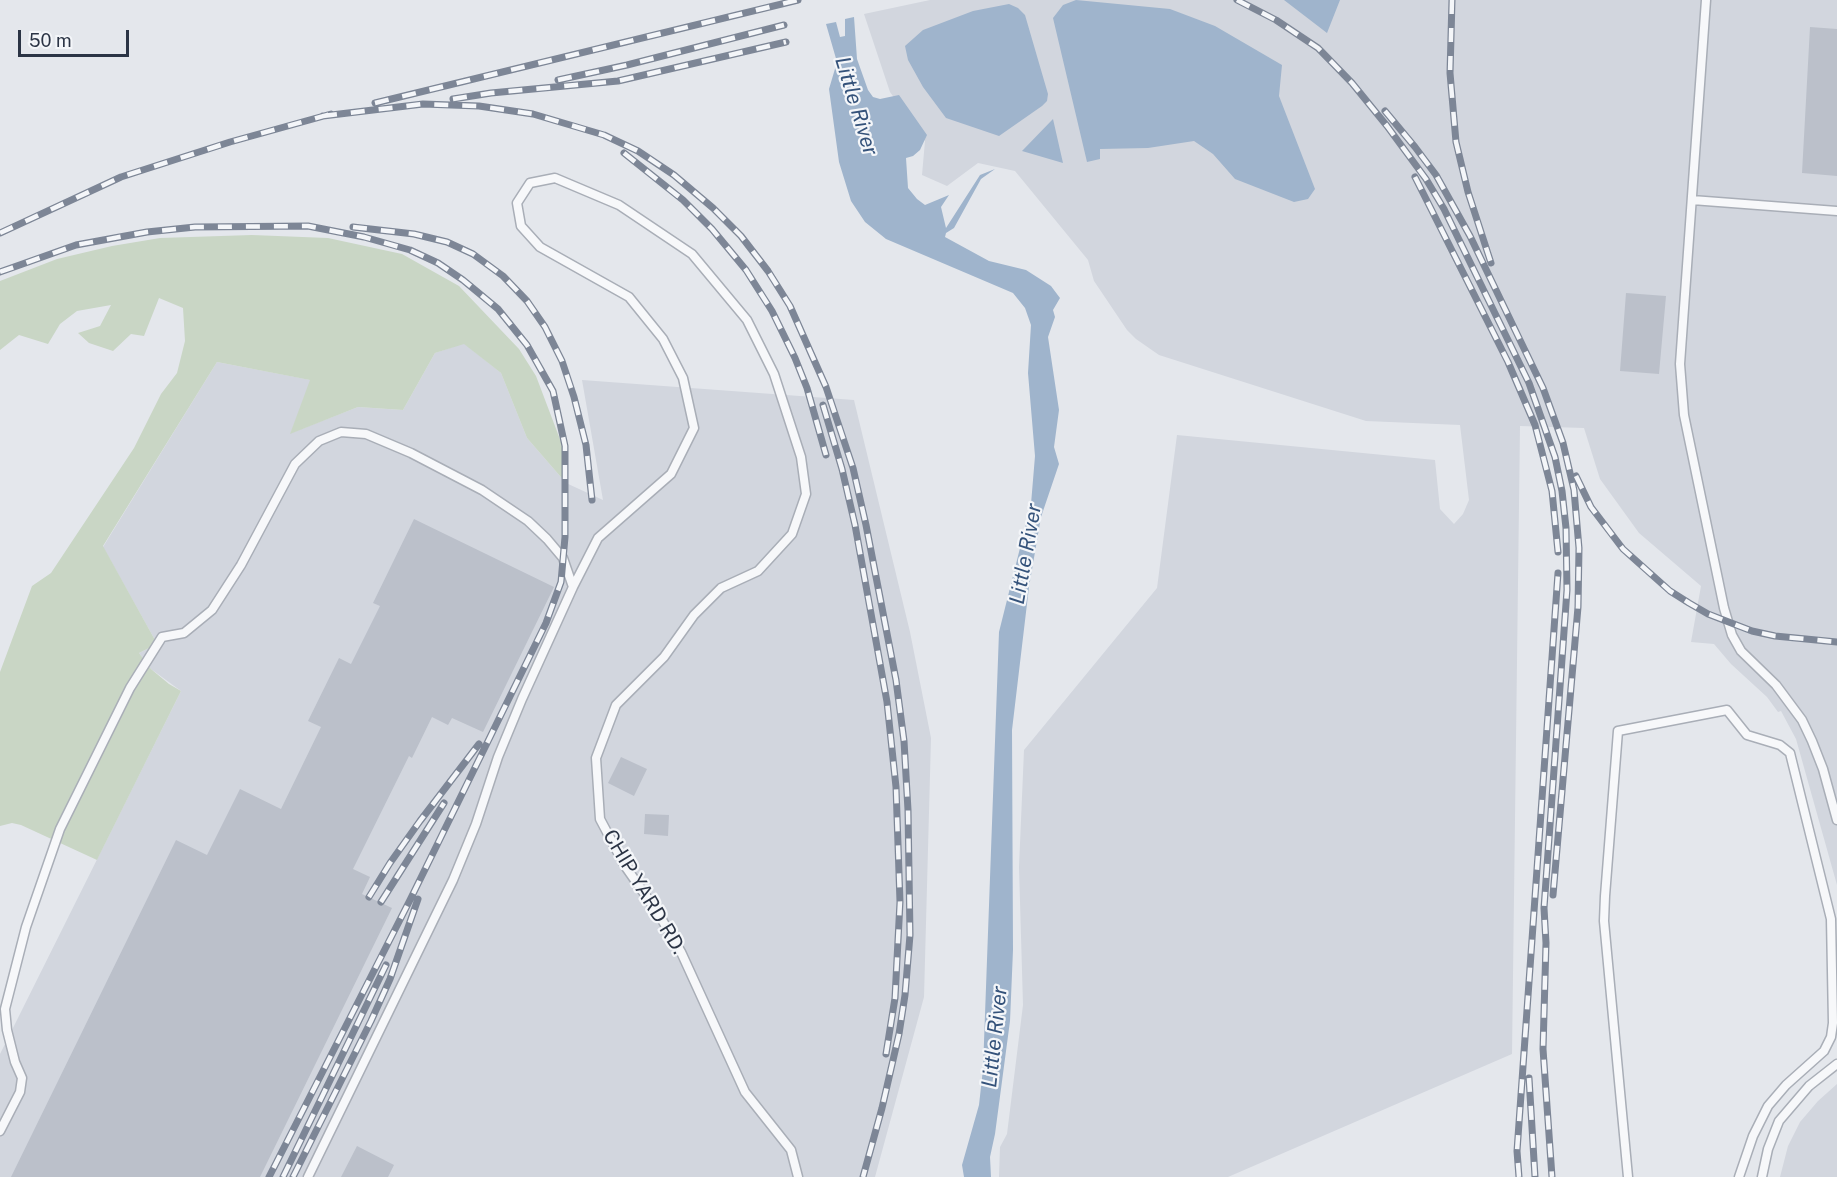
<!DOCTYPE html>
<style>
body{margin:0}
#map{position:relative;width:1837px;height:1177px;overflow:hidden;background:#e4e7ec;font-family:"Public Sans",sans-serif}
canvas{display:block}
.scale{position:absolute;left:18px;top:30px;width:111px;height:27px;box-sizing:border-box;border:3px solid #2b3445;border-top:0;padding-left:8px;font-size:18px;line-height:21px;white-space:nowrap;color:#2b3445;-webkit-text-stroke:4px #f4f6f9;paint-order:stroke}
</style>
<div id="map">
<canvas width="1837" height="1177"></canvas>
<div class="scale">50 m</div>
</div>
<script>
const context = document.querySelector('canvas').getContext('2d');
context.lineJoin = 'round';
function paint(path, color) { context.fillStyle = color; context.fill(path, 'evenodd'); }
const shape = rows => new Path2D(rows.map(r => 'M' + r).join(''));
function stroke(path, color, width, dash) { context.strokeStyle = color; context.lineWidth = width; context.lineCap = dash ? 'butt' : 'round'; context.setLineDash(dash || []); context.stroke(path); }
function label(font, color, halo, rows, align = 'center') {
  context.font = font + ' "Public Sans",sans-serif'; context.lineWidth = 4.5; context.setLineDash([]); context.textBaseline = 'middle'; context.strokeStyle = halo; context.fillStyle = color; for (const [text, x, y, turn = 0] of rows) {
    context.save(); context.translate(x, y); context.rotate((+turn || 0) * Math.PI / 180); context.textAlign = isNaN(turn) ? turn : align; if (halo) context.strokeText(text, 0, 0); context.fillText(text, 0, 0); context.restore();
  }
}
const built = shape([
 [930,0,1837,0,1837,885,1796,739,1781,711,1778,712,1767,697,1731,664,1714,644,1691,642,1701,586,1639,533,1600,479,1584,428,1520,426,1512,1054,1228,1177,999,1177,1000,1147,1007,1134,1023,1005,1019,867,1024,750,1157,588,1177,435,1435,460,1440,509,1454,524,1463,514,1469,500,1460,425,1366,421,1159,355,1136,339,1127,330,1094,281,1088,260,1015,171,978,163,947,186,922,175,925,141,890,92,864,14],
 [464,343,501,373,527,438,566,483,603,500,582,380,854,400,910,632,931,738,924,997,875,1177,0,1177,0,1054,181,691,151,669,139,653,151,647,155,640,103,547,217,362,311,380,291,433,358,407,403,410,435,353],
 [1837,1084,1837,1177,1780,1177,1788,1146,1800,1122,1818,1101]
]);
const green = shape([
 [252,235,328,238,402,254,459,286,519,349,536,376,561,442,566,467,566,483,527,438,501,373,464,344,435,353,403,410,358,407,290,434,310,380,217,362,103,546,155,640,151,647,139,653,151,669,169,684,181,691,97,860,21,825,12,823,0,826,0,672,32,586,51,573,134,448,161,394,177,373,185,341,183,308,159,298,144,336,131,334,113,351,89,343,78,333,100,326,111,305,77,311,60,324,48,344,19,335,0,350,0,281,57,259,112,246,160,238]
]);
const water = shape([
 [1076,0,1170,9,1215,26,1282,65,1279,96,1315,189,1308,199,1294,202,1235,179,1213,154,1194,141,1148,148,1100,149,1100,159,1087,162,1053,18,1063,5],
 [1284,0,1340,0,1327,33],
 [1009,4,1018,8,1025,15,1048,94,1047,101,1042,106,999,136,946,118,923,87,908,60,905,46,923,30,973,11],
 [854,17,857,59,868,90,873,97,880,99,899,95,927,135,920,150,913,156,906,158,908,188,917,199,925,205,949,195,941,207,946,228,980,175,995,169,981,179,954,228,946,233,945,237,989,261,1026,270,1051,286,1060,298,1053,310,1055,317,1048,337,1059,410,1054,447,1059,464,1041,517,1029,587,1012,730,1013,950,1010,1021,995,1134,990,1157,991,1177,964,1177,962,1165,979,1105,983,1069,999,632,1031,504,1035,456,1028,373,1031,325,1025,308,1013,293,886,239,865,222,851,201,839,162,829,89,837,62,826,24,836,22,840,37,845,36,845,19],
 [1053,119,1063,163,1022,151]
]);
const building = shape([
 [1810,27,1837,29,1837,176,1802,173],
 [1626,293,1666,296,1659,374,1620,371],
 [414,519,554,587,483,732,452,718,448,725,432,717,412,758,409,756,353,869,370,877,362,894,392,908,260,1177,11,1177,176,840,207,855,240,789,281,809,321,727,308,721,339,658,351,664,380,606,373,603],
 [621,757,647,769,634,796,608,783],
 [645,814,669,815,668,836,644,834],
 [357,1146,394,1165,388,1177,341,1177]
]);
const lane = shape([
 [1706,0,1680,364,1684,415,1724,608,1732,635,1741,651,1776,685,1802,720,1812,741,1823,769,1837,820],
 [1692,200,1837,211],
 [573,587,598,538,671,474,694,428,683,378,663,339,629,297,540,247,521,226,517,203,530,183,555,178,619,205,692,254,747,320,774,374,801,457,806,494,792,534,758,571,721,588,694,615,664,657,616,705,596,758,600,819,625,866,658,913,681,952,745,1092,791,1150,798,1177],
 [0,1131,20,1092,22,1078,15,1062,7,1030,5,1009,26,927,60,829,130,688,162,637,184,633,212,610,241,565,295,464,319,441,341,432,366,434,411,453,482,490,528,521,547,539,563,558,573,587,522,699,498,757,476,824,453,880,308,1177],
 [1628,1177,1604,921,1605,896,1618,731,1727,710,1747,735,1780,745,1790,753,1831,919,1833,1023,1831,1037,1824,1051,1786,1085,1768,1106,1753,1136,1739,1177],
 [1762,1177,1768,1149,1779,1121,1809,1086,1837,1064]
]);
const rail = shape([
 [1237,0,1276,20,1318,48,1352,83,1387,126,1426,179,1444,209,1529,383,1555,457,1562,491,1566,528,1567,590,1544,908,1546,943,1543,1049,1552,1177],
 [1452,0,1450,73,1456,142,1468,192,1491,263],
 [558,80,627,65,784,25],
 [453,99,491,93,618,81,786,42],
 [375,103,798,0],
 [1385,111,1415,147,1436,175,1470,236,1543,388,1563,443,1574,490,1579,548,1578,607,1553,895],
 [323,116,423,104,479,106,533,114,604,135,638,151,674,175,713,208,741,236,768,271,790,306,826,387,853,468,866,525,896,680,904,741,908,810,910,935,905,995,899,1034,882,1108,863,1177],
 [624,153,683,200,712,229,746,270,772,311,795,358,807,388,826,455],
 [1415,177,1508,362,1535,425,1552,491,1558,552],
 [353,227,414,234,447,242,473,254,503,276,527,301,545,327,562,361,574,397,586,445,592,500],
 [0,233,121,177,230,142,331,114],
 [0,272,76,245,147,232,195,227,308,226,364,237,410,250,438,263,463,280,498,309,527,345,553,391,565,446,565,537,561,582,546,623,410,900,269,1177],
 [823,405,842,469,855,525,887,702,896,787,900,902,895,998,886,1054],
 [1576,476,1591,507,1623,549,1670,591,1689,603,1708,614,1752,631,1775,636,1837,642],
 [369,897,390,863,420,821,479,744],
 [381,902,444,803],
 [1529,1078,1535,1177],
 [283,1177,386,965],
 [293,1177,371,1021,390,979,418,899],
 [1519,1177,1517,1151,1558,573]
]);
const streetNames = [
 ["CHIP YARD RD.",644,892,59]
];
const waterNames = [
 ["Little River",856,106,73],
 ["Little River",1026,554,-80],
 ["Little River",995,1037,-84]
];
paint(built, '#d2d6de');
paint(green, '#c9d6c5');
paint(water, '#9fb4cc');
paint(building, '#bbc0ca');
stroke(lane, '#a9aeb7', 11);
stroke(lane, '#f7f8fa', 8);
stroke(rail, '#7d8696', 7);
stroke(rail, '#f4f6f9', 4.5, [14]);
label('20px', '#2b3445', '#f4f6f9', streetNames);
label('italic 21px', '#34527a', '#f4f6f9', waterNames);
</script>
